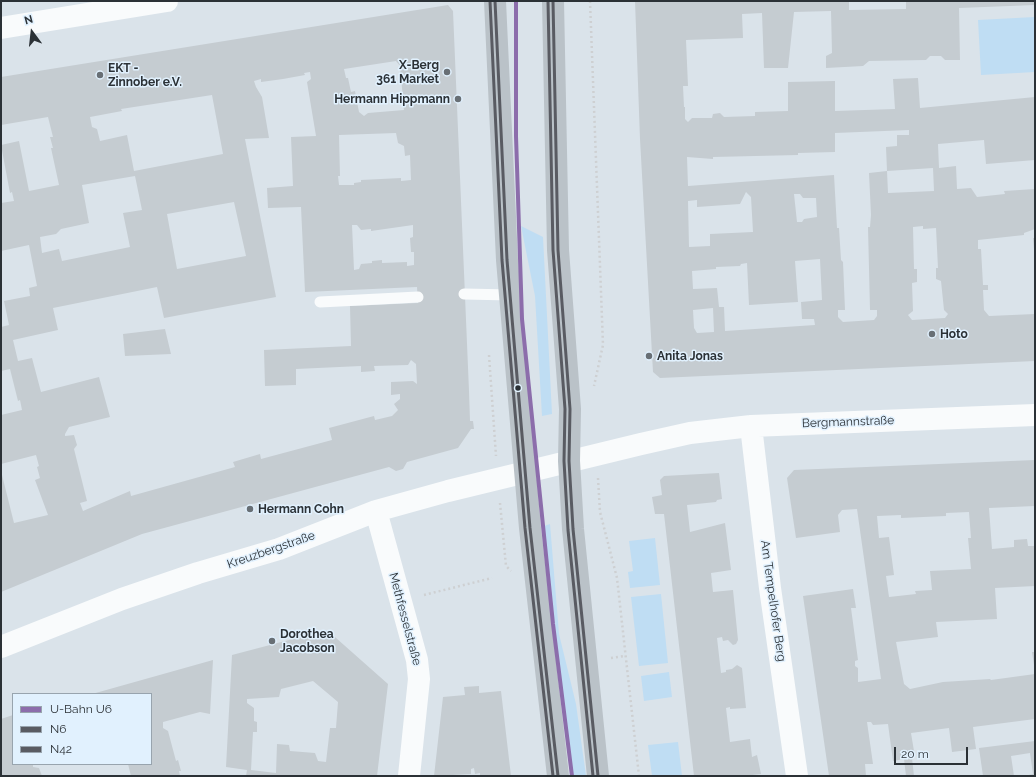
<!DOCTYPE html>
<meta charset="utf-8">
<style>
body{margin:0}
#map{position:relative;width:1036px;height:777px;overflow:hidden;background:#dae3ea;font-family:Raleway,sans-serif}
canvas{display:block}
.frame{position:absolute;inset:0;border:2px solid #2b3136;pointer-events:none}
.legend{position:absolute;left:12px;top:693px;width:140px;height:72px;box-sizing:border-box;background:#e1f1fe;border:1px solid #98a4ae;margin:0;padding:5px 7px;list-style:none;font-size:12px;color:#2b3136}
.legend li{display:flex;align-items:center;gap:8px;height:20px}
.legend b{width:20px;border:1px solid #98a4ae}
.north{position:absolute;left:12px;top:12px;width:40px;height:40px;-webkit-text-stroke:3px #e1f1fe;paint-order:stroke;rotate:345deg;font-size:11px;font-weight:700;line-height:16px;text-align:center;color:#2b3136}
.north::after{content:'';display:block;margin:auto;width:14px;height:18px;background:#2b3136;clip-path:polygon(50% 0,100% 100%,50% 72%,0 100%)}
.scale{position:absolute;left:894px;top:747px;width:74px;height:18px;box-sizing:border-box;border:2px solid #2b3136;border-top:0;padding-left:5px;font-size:12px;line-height:14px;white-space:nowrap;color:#2b3136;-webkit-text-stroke:3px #e1f1fe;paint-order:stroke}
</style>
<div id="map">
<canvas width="1036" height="777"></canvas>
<div class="frame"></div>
<ul class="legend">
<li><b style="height:5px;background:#8c6dab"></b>U-Bahn U6</li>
<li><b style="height:5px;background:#595b62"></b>N6</li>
<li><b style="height:5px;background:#595b62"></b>N42</li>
</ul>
<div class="north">N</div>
<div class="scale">20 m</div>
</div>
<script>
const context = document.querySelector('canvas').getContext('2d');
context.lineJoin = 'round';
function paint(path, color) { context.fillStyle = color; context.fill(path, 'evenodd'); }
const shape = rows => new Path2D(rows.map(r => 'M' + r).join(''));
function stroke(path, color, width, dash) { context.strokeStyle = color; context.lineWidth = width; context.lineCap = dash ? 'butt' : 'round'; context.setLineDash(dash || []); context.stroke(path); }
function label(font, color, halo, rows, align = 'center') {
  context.font = font + ' Raleway,sans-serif'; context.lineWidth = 3; context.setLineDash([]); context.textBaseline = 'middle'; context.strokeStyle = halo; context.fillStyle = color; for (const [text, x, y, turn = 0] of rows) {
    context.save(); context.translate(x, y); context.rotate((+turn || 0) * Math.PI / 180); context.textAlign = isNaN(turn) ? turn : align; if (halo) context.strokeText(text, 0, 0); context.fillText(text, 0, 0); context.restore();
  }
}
const green = shape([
 [1035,17,1035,72,981,75,978,20],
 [521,226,543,237,552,414,542,416,535,296],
 [550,524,559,634,576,704,586,776,571,776,544,526],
 [655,538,660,585,630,588,628,572,633,571,629,541],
 [661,594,668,663,639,666,631,597],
 [669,672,672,697,644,701,641,676],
 [678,742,682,776,652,776,648,745]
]);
const building = shape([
 [635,1,849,1,849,10,906,9,906,1,1035,1,1035,5,959,8,960,60,945,60,941,56,930,56,926,60,869,61,863,66,826,68,826,56,832,53,831,11,794,12,788,68,764,68,762,13,742,14,743,38,686,40,688,86,683,86,684,107,685,107,685,119,688,122,692,118,712,118,713,114,720,113,724,117,755,116,755,112,788,111,788,82,835,81,835,111,895,109,893,79,918,78,920,108,1035,97,1035,160,986,164,984,140,938,144,939,168,956,166,957,189,971,188,977,197,1005,194,1004,191,1035,189,1035,229,1024,233,1024,235,978,240,978,249,981,249,983,285,988,285,988,290,983,290,984,310,989,316,1035,314,1035,361,660,378,653,372,640,139],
 [909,130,909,135,897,135,897,146,886,147,887,171,933,168,934,191,888,193,887,171,869,173,871,215,870,227,868,227,870,310,877,310,877,316,874,320,843,322,838,317,838,310,845,310,843,262,841,260,839,228,837,228,834,175,688,186,687,157,713,159,713,157,798,155,798,153,835,152,835,133],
 [746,192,751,197,753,232,710,234,710,246,689,247,688,201,697,200,697,207,740,204],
 [794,194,800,194,803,198,816,198,817,217,804,219,802,222,797,222],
 [923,226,923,229,936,228,938,268,936,268,936,279,941,281,944,310,948,314,945,318,912,320,908,315,913,311,912,283,917,282,917,269,914,269,913,227],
 [820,259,822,300,801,302,802,319,814,319,815,325,725,331,724,307,719,307,717,288,693,289,692,271,716,269,716,267,740,266,741,264,747,263,749,305,798,302,795,261],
 [713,308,714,332,697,333,694,328,693,310],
 [448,5,453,11,469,391,470,421,473,421,474,429,471,429,458,448,407,462,403,469,396,471,389,467,142,534,1,592,1,471,14,523,48,515,35,480,40,478,37,467,39,466,36,455,1,464,1,415,22,410,20,400,18,401,10,369,1,371,1,327,9,325,4,301,30,296,29,288,37,286,29,245,1,251,1,203,14,201,12,192,10,193,1,145,19,141,29,191,59,185,51,148,53,148,50,137,53,137,48,117,1,125,1,77],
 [396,61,400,66,404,110,368,113,364,116,359,112,355,91,351,92,348,78,346,78,344,69],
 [310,72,311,79,307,82,316,136,291,137,293,186,267,188,268,208,301,207,305,292,417,287,418,303,350,306,351,346,264,350,265,386,296,385,296,369,361,366,361,372,375,371,374,366,408,365,411,360,416,364,417,384,413,381,391,382,391,395,400,394,400,399,394,404,398,410,392,416,375,420,374,416,329,428,332,440,261,459,260,454,233,462,235,467,131,496,130,491,83,511,80,503,87,501,74,449,77,445,74,435,65,436,65,434,69,427,110,417,99,377,41,392,32,358,18,361,13,340,58,330,53,308,157,287,164,318,276,297,245,139,269,138,262,97,256,87,254,81,261,79,261,82,283,79,305,75,304,73],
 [212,95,223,154,134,171,127,135,100,141,97,129,92,127,90,117,122,111,121,109],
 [396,133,398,143,404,146,405,156,410,155,411,180,401,181,401,178,361,180,361,182,354,183,354,185,339,185,338,176,340,176,339,135],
 [135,176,142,210,123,213,130,247,62,261,59,249,42,253,40,237,56,234,61,229,89,223,82,185],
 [234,202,246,256,177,269,167,214],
 [352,225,357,225,361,230,371,229,371,231,413,225,413,237,410,238,411,252,414,252,414,265,407,266,407,262,382,263,382,260,372,261,372,263,361,264,359,269,354,270],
 [1033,238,1035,238,1035,249,1034,249],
 [165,329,171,354,125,356,123,334],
 [1035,460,1035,506,989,508,992,549,1014,547,1014,540,1027,539,1028,546,1035,546,1035,586,995,588,997,619,936,622,938,637,896,642,904,684,910,689,943,682,990,679,991,680,1035,674,1035,719,973,727,976,749,952,752,949,728,911,733,915,757,912,758,914,776,906,776,904,759,893,761,888,724,873,725,871,722,867,722,873,764,865,764,866,776,829,776,803,596,853,589,856,608,851,608,858,660,855,661,855,666,858,668,858,682,881,679,857,509,842,510,838,515,840,532,796,538,787,478,794,470],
 [969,512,971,538,968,538,971,569,930,571,932,590,915,591,916,594,889,597,886,576,894,575,889,537,879,538,877,516,901,515,901,518,946,516,946,513],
 [719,473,722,499,717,500,716,502,687,505,690,532,725,523,731,570,711,573,713,592,733,590,738,640,736,644,733,645,728,640,723,641,722,637,717,638,721,673,726,672,726,670,732,669,737,665,742,668,746,708,730,709,730,707,726,708,730,742,750,739,752,757,757,755,761,774,744,776,694,776,664,514,655,514,652,497,662,495,660,480,664,476],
 [327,630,388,684,377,776,246,776,247,770,226,767,232,655],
 [313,681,338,702,336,728,330,728,326,762,318,761,315,753,290,751,289,745,277,744,276,773,251,770,253,732,257,732,257,722,254,721,254,708,247,703,247,699,279,697,281,689],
 [1032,652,1035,652,1035,665,1034,665],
 [213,660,210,714,200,712,163,722,163,728,168,731,176,761,178,760,181,771,179,771,180,776,131,776,128,764,151,764,151,694,92,694],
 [479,686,479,693,501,691,511,776,480,776,480,773,475,774,474,768,471,769,471,774,434,776,443,697,465,695,464,687],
 [13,715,13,764,33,764,33,767,39,768,42,776,1,776,1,719],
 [1035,741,1035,776,1024,776,1033,774,1030,753,1011,756,1014,776,983,776,979,748]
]);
const path = shape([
 [590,1,603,345,594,386],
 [489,355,496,456],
 [598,478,600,512,617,578,639,776],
 [500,503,506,566,511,571],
 [424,595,492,578],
 [611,658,625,656]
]);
const service = shape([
 [464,294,511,295],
 [320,302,418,297]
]);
const minor = shape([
 [1,28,167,1],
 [751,426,770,588,797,776],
 [376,511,417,660,419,679,409,776],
 [1,647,122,599,198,573,279,549,376,511,448,491,641,444,690,433,751,426,1035,415]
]);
const primary = shape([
 [495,1,507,260,530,528,558,776],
 [553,1,558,250,570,409,569,461,573,529,598,776]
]);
const bus1 = shape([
 [495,1,507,260,530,528,558,776],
 [553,1,558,250,570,409,569,461,573,529,598,776]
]);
const bus2 = shape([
 [490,1,502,260,525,528,553,776],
 [548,1,553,250,565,409,564,461,568,530,593,776]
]);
const metro1 = shape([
 [516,1,516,136,522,319,553,624,572,776]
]);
const markers = [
 [447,72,4,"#686f75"],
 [100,75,4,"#686f75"],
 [458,99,4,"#686f75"],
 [932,334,4,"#686f75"],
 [649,356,4,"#686f75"],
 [518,388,3.5,"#2b3136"],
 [250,509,4,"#686f75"],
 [272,641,4,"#686f75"]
];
const poiNames = [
 ["X-Berg",439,65,"right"],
 ["361 Market",439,79,"right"],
 ["EKT -",108,68],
 ["Zinnober e.V.",108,82],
 ["Hermann Hippmann",450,99,"right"],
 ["Hoto",940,334],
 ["Anita Jonas",657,356],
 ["Hermann Cohn",258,509],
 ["Dorothea",280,634],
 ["Jacobson",280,648]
];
const streetNames = [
 ["Bergmannstraße",848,422,-2],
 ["Kreuzbergstraße",271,550,-19],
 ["Am Tempelhofer Berg",773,601,82],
 ["Methfesselstraße",405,619,75]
];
paint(green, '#bfddf3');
paint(building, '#c5ccd1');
stroke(path, '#ced0d2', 2.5, [2, 3]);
stroke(service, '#f9fbfc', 11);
stroke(minor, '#f9fbfc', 22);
stroke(primary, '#bac2c8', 22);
stroke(bus1, '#595b62', 3);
stroke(bus2, '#595b62', 3);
stroke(metro1, '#8c6dab', 4);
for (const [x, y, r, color] of markers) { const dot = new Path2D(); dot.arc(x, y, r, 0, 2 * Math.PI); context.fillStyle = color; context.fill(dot); stroke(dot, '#e1f1fe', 1.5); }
label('bold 12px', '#2b3136', '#e1f1fe', poiNames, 'left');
label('12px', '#2b3136', '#e1f1fe', streetNames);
</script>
